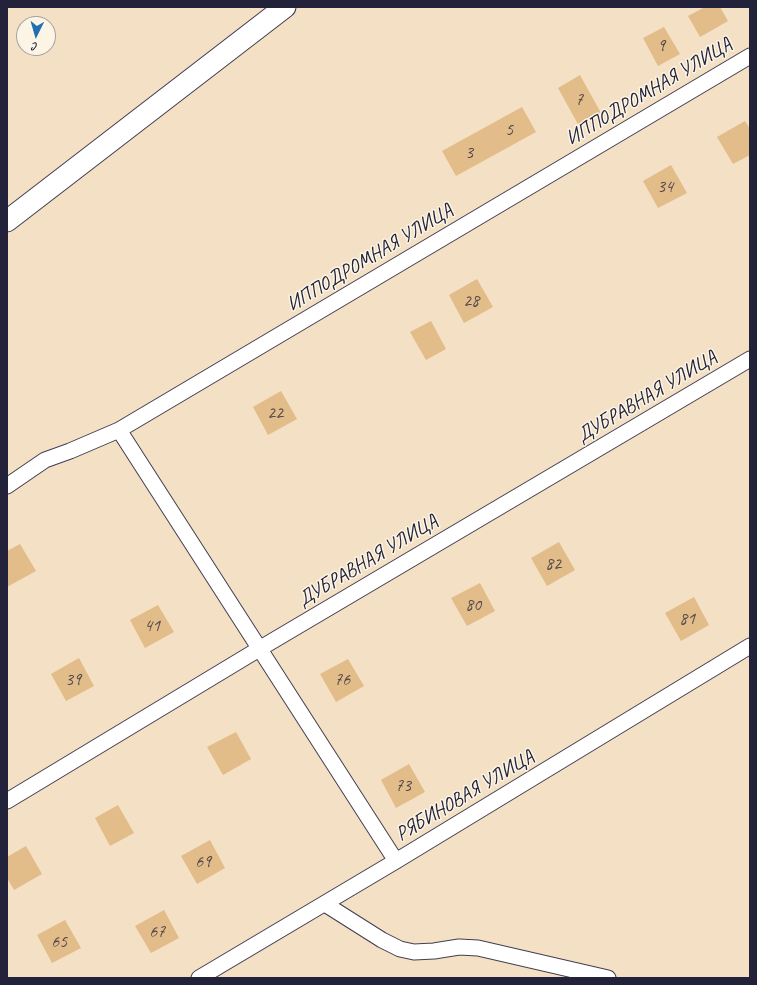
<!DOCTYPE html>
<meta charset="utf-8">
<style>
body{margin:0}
#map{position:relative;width:757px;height:985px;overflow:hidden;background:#f4e0c4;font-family:Caveat,sans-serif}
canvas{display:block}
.frame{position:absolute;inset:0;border:8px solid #22223b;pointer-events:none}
.north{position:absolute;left:16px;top:16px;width:40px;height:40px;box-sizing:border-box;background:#fcf5e5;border:1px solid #a5a1a1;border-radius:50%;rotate:185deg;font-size:11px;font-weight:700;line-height:16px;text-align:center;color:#22223b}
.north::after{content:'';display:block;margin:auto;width:14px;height:18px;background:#1f6fb2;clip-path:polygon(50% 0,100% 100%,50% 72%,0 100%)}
</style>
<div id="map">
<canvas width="757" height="985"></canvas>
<div class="frame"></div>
<div class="north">С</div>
</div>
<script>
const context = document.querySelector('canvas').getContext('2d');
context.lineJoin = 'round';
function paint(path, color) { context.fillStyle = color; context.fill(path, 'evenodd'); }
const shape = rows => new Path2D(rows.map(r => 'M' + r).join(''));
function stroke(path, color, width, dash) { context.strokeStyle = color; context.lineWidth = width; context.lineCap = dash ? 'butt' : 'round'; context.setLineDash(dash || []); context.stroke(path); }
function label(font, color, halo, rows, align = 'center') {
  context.font = font + ' Caveat,sans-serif'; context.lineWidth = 3; context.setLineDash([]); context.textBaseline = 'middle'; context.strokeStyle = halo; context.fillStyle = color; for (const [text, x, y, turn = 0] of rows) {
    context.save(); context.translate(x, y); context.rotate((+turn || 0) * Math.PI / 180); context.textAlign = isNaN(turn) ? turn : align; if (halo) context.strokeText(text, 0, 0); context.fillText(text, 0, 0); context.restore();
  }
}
const building = shape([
 [705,7,720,7,728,21,700,37,688,16],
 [664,27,680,54,658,66,643,38],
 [580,75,601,113,579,126,558,88],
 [522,107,536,132,456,176,442,151],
 [745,121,750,129,750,155,733,164,717,137],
 [671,165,687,193,658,208,643,181],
 [477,279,493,307,464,323,449,295],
 [431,321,446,349,426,360,410,332],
 [281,391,297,419,268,435,253,407],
 [559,542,575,570,547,586,531,558],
 [20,544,36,571,7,587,7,551],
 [480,583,495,611,467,626,451,598],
 [694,597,709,625,681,641,665,613],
 [158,605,174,632,145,648,130,620],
 [79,658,94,686,66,701,51,674],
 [348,659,364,686,336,702,320,674],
 [236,732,251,759,223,775,207,747],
 [409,764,425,792,396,808,381,780],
 [118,805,134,833,110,846,95,818],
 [210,840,225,868,197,884,181,856],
 [26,846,42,874,14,890,7,878,7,857],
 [164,910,179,938,151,953,135,926],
 [65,920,81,948,52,963,37,935]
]);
const street = shape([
 [119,430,396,861],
 [7,486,45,460,70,451,119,430,750,56],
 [7,801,259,649,750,359],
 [325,904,382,940,400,949,414,952,434,951,459,947,478,948,608,978],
 [199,978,396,861,750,646]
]);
const secondary = shape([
 [7,221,285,7]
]);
const numberNames = [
 ["9",661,46],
 ["7",579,100],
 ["5",509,130],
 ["3",469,153],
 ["34",665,187],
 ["28",471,301],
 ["22",275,413],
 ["82",553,564],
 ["80",473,605],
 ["81",687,619],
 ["41",152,626],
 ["39",73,680],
 ["76",342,680],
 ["73",403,786],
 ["69",203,862],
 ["67",157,932],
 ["65",59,942]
];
const streetNames = [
 ["ИППОДРОМНАЯ УЛИЦА",649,92,-31],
 ["ИППОДРОМНАЯ УЛИЦА",370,258,-31],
 ["ДУБРАВНАЯ УЛИЦА",647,397,-31],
 ["ДУБРАВНАЯ УЛИЦА",368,561,-31],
 ["РЯБИНОВАЯ УЛИЦА",465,796,-31]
];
paint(building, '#e2bc89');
stroke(street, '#423e50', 17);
stroke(secondary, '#423e50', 23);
stroke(street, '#fff', 15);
stroke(secondary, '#fff', 21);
label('18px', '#52484e', null, numberNames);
label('20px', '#22223b', '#fcf5e5', streetNames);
</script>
